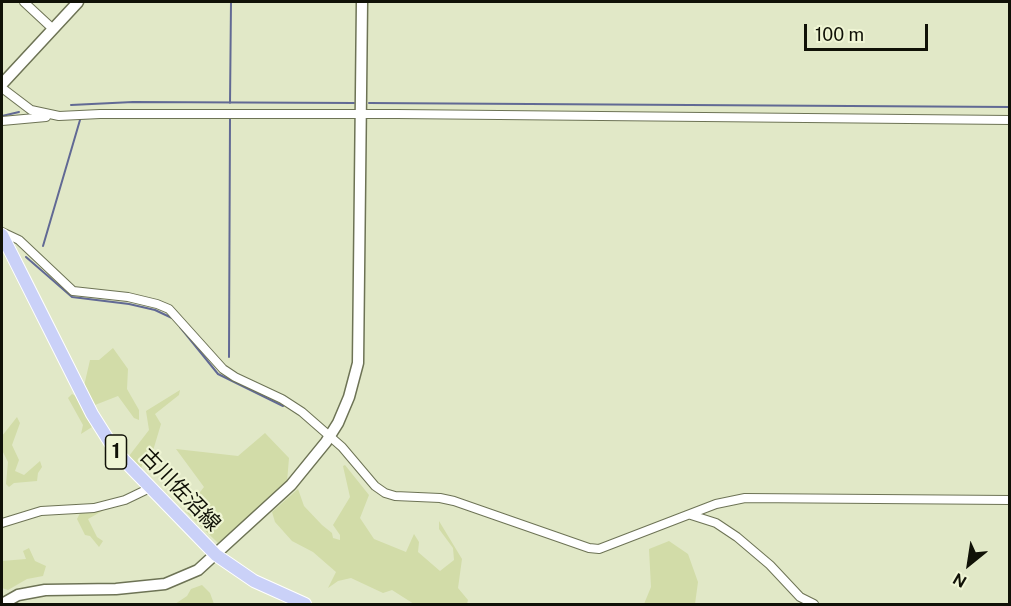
<!DOCTYPE html>
<meta charset="utf-8">
<style>
body{margin:0}
#map{position:relative;width:1011px;height:606px;overflow:hidden;background:#e1e8c7;font-family:"Public Sans",sans-serif}
canvas{display:block}
.frame{position:absolute;inset:0;border:3px solid #101107;pointer-events:none}
.north{position:absolute;left:939px;top:534px;width:60px;height:60px;-webkit-text-stroke:4px #eff5d4;paint-order:stroke;rotate:210deg;font-size:16px;font-weight:700;line-height:24px;text-align:center;color:#101107}
.north::after{content:'';display:block;margin:auto;width:21px;height:27px;background:#101107;clip-path:polygon(50% 0,100% 100%,50% 72%,0 100%)}
.scale{position:absolute;left:804px;top:24px;width:124px;height:27px;box-sizing:border-box;border:3px solid #101107;border-top:0;padding-left:8px;font-size:18px;line-height:21px;white-space:nowrap;color:#101107;-webkit-text-stroke:4px #eff5d4;paint-order:stroke}
</style>
<div id="map">
<canvas width="1011" height="606"></canvas>
<div class="frame"></div>
<div class="north">N</div>
<div class="scale">100 m</div>
</div>
<script>
const context = document.querySelector('canvas').getContext('2d');
context.lineJoin = 'round';
function paint(path, color) { context.fillStyle = color; context.fill(path, 'evenodd'); }
const shape = rows => new Path2D(rows.map(r => 'M' + r).join(''));
function stroke(path, color, width, dash) { context.strokeStyle = color; context.lineWidth = width; context.lineCap = dash ? 'butt' : 'round'; context.setLineDash(dash || []); context.stroke(path); }
function label(font, color, halo, rows, align = 'center') {
  context.font = font + ' "Public Sans","Noto Sans JP",sans-serif'; context.lineWidth = 4.5; context.setLineDash([]); context.textBaseline = 'middle'; context.strokeStyle = halo; context.fillStyle = color; for (const [text, x, y, turn = 0] of rows) {
    context.save(); context.translate(x, y); context.rotate((+turn || 0) * Math.PI / 180); context.textAlign = isNaN(turn) ? turn : align; if (halo) context.strokeText(text, 0, 0); context.fillText(text, 0, 0); context.restore();
  }
}
const green = shape([
 [113,348,128,369,127,389,139,410,139,420,134,418,118,396,95,405,84,386,90,360,99,360],
 [180,390,179,395,155,414,161,424,152,454,144,461,141,468,129,456,149,430,146,411],
 [72,394,76,396,92,427,81,434,83,425,68,398],
 [17,417,20,423,12,445,19,460,15,471,24,475,40,461,42,467,38,473,37,481,14,483,9,487,6,484,8,462,2,450,2,436],
 [265,433,289,458,287,482,218,543,185,511,204,487,176,449,238,456],
 [345,465,369,495,360,518,374,539,406,552,414,534,419,542,418,552,440,571,454,560,453,548,439,529,439,521,462,559,458,588,468,600,467,604,414,604,392,590,383,593,351,578,338,581,328,588,336,572,313,552,292,541,275,522,272,512,298,489,304,506,322,525,332,533,333,538,340,540,340,535,333,525,350,497,343,466],
 [104,510,88,519,97,537,103,541,99,547,90,536,85,535,77,519,80,513],
 [669,541,688,554,698,582,695,604,644,604,651,587,649,549],
 [29,548,35,561,46,566,43,576,27,579,8,590,2,588,2,561,26,559,23,551],
 [202,585,210,593,214,604,175,604,187,596,191,589]
]);
const stream = shape([
 [230,103,231,2],
 [369,103,1010,107],
 [71,105,133,102,354,103],
 [2,116,19,112],
 [43,246,80,120],
 [26,257,72,297,129,304,155,310,172,318],
 [180,327,218,374,283,406],
 [229,357,230,119]
]);
const minor = shape([
 [24,2,53,29],
 [2,88,31,110,59,116,100,114,397,114,1010,120],
 [2,121,46,117],
 [2,232,19,240,73,291,128,297,157,304,169,309,223,369,235,377,282,399,302,412,342,447,375,486,385,493,395,496,440,498,454,501,589,548,599,549,716,504,745,498,1010,500],
 [691,515,716,523,737,537,770,565,800,597,814,604],
 [2,523,41,511,94,508,125,500,150,488]
]);
const tertiary = shape([
 [2,84,78,2],
 [2,604,18,595,45,590,116,589,165,584,198,570,291,485,326,442,338,423,349,397,358,363,362,2]
]);
const primary = shape([
 [2,235,92,414,116,452,216,555,254,581,305,604]
]);
const shields = [
 [116,452,21]
];
const shieldNames = [
 ["1",116,452]
];
const streetNames = [
 ["古川佐沼線",180,490,46]
];
paint(green, '#d2dca8');
stroke(stream, '#616994', 2);
stroke(minor, '#6d7355', 10);
stroke(tertiary, '#6d7355', 13);
stroke(primary, '#fff', 14);
stroke(minor, '#fff', 8);
stroke(tertiary, '#fff', 10);
stroke(primary, '#cad1f8', 12);
for (const [x, y, w] of shields) { const box = new Path2D(); box.roundRect(x - w / 2, y - 17, w, 34, 4.5); context.fillStyle = '#eff5d4'; context.fill(box); stroke(box, '#101107', 1.5); }
label('bold 20px', '#101107', null, shieldNames);
label('21px', '#101107', '#eff5d4', streetNames);
</script>
